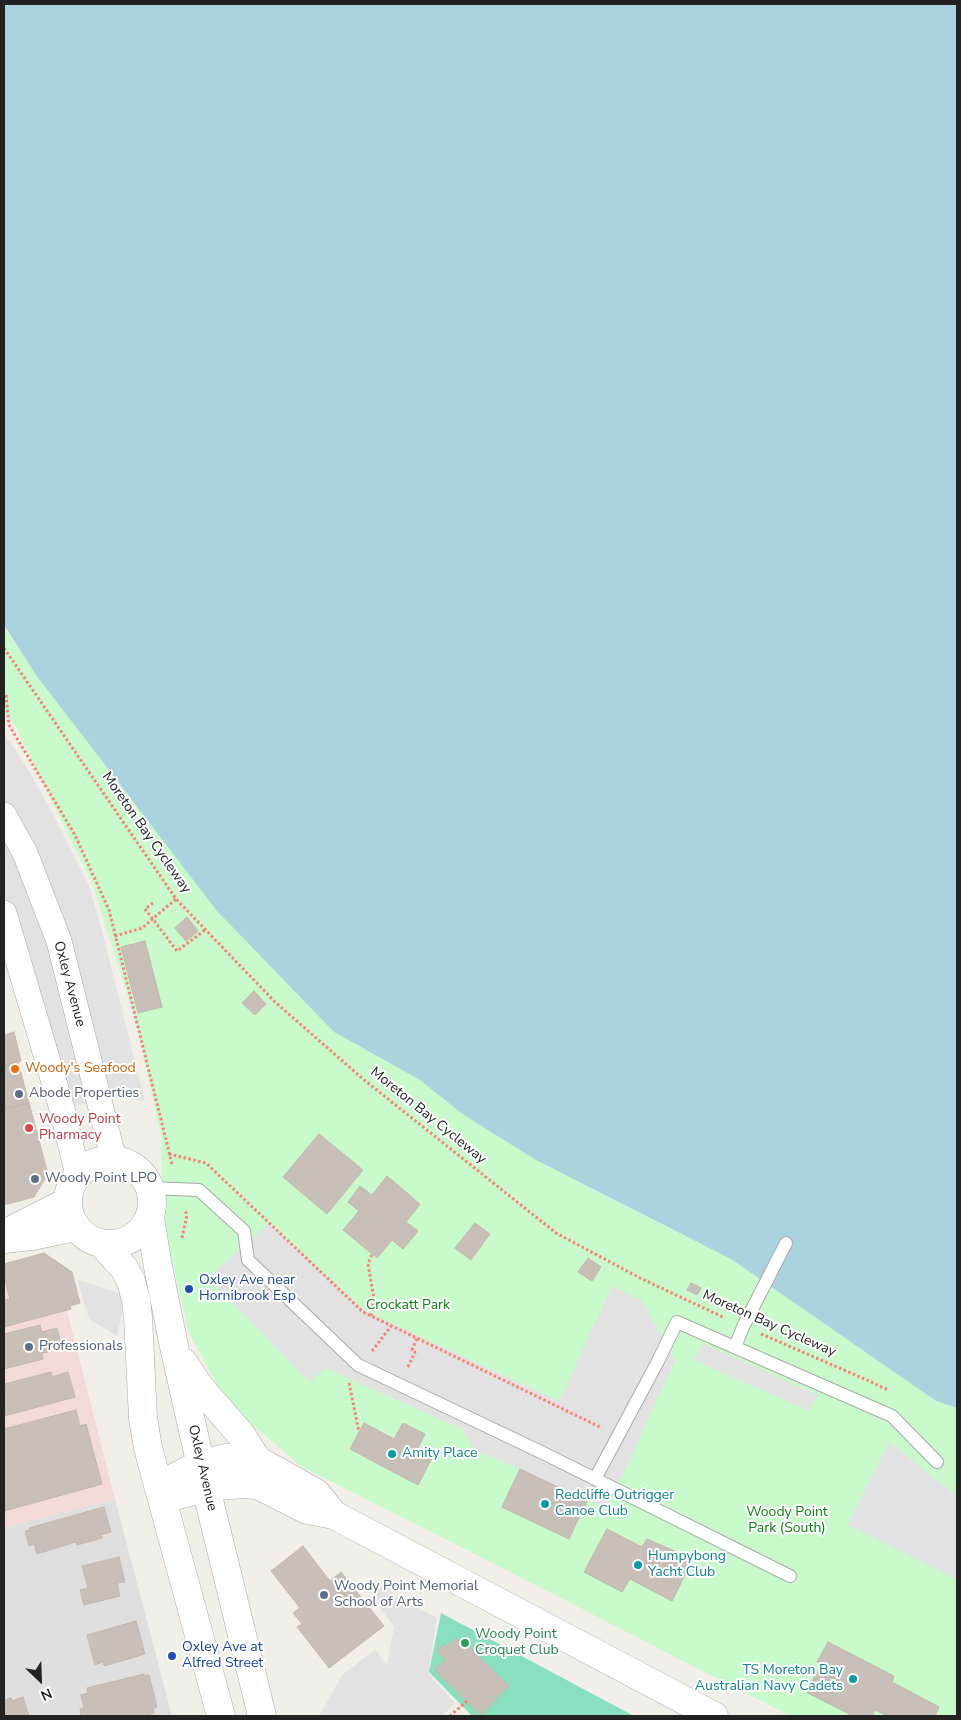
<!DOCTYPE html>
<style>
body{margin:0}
#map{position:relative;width:961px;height:1720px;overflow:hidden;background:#f2efe9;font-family:"Nunito Sans",sans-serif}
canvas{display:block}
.frame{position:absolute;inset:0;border:5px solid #222;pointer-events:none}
.north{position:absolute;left:15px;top:1655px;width:50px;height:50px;-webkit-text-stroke:4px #fff;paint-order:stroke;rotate:156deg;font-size:14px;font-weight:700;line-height:20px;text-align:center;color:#222}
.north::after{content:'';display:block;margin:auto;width:18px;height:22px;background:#222;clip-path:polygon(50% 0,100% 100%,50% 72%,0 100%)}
</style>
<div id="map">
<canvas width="961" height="1720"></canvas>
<div class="frame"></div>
<div class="north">N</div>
</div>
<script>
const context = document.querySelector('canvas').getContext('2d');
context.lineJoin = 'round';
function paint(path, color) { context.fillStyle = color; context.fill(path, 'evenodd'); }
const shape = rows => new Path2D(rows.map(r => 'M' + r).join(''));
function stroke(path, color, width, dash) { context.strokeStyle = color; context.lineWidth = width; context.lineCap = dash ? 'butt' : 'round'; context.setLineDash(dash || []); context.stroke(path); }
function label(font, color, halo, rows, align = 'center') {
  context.font = font + ' "Nunito Sans",sans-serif'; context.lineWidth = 4; context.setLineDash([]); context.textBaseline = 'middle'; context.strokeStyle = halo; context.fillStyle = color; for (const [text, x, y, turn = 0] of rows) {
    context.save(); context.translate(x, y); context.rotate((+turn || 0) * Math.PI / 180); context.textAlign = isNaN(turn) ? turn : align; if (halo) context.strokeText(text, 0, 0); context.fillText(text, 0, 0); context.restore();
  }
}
const residential = shape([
 [115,1499,172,1716,4,1716,4,1528]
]);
const commercial = shape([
 [55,1264,115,1499,4,1528,4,1277]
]);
const park = shape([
 [4,628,36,675,117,781,334,1032,420,1080,461,1113,534,1159,731,1259,936,1401,957,1408,957,1716,790,1716,557,1596,301,1466,227,1403,189,1333,163,1223,161,1136,137,1025,92,883,16,728,4,711]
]);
const pitch = shape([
 [441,1613,634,1716,472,1716,429,1672]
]);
const parking = shape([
 [4,733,32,776,61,829,89,886,101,927,145,1101,113,1097,62,1109,4,913],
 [269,1223,365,1311,559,1401,612,1286,640,1299,675,1361,623,1474,604,1507,472,1448,464,1430,326,1368,309,1382,208,1278],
 [77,1279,126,1296,117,1336,89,1319],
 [702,1343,818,1395,809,1411,694,1360],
 [889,1442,957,1496,957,1580,847,1525],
 [383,1583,399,1598,437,1618,428,1674,455,1703,442,1716,319,1716,342,1675,375,1650,387,1665,394,1627,370,1593]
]);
const water = shape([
 [4,4,957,4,957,1408,936,1401,731,1259,534,1159,461,1113,420,1080,334,1032,217,911,36,675,4,625]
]);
const building = shape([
 [187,917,198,931,186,941,175,928,187,917],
 [145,941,162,1007,138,1013,121,947,145,941],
 [254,991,266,1004,255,1015,242,1003,254,991],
 [14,1032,21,1061,4,1066,4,1035,14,1032],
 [18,1062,29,1103,4,1109,4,1066,18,1062],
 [29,1103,48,1174,34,1197,4,1205,4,1109,29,1103],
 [319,1134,363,1170,327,1214,283,1177,319,1134],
 [387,1176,420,1204,406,1222,418,1231,403,1249,392,1240,377,1258,343,1230,359,1211,348,1202,360,1186,372,1195,387,1176],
 [475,1223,490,1234,471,1260,455,1248,475,1223],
 [44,1253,72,1272,80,1303,70,1306,71,1309,4,1327,4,1300,10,1299,4,1276,4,1264,44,1253],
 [588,1258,601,1267,592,1281,578,1272,588,1258],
 [691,1283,701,1288,697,1295,687,1290,691,1283],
 [40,1325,42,1332,57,1328,61,1345,47,1348,48,1352,42,1353,43,1359,4,1369,4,1334,40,1325],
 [51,1372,52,1377,68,1372,75,1397,4,1416,4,1384,51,1372],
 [76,1410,80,1426,86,1424,102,1484,4,1511,4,1429,76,1410],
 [364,1423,394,1439,403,1423,425,1434,417,1450,432,1458,418,1485,350,1449,364,1423],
 [520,1469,587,1501,569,1539,502,1507,520,1469],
 [104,1507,111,1532,101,1535,102,1538,77,1545,76,1542,37,1554,34,1544,29,1546,25,1531,30,1530,29,1528,104,1507],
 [607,1529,642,1547,647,1539,693,1559,672,1601,630,1579,622,1592,584,1572,607,1529],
 [303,1546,330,1581,341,1572,384,1626,329,1668,297,1627,302,1624,293,1613,300,1608,271,1571,303,1546],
 [119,1557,125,1582,117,1583,120,1596,84,1605,80,1590,88,1588,82,1566,119,1557],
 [136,1621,145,1654,104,1666,103,1662,95,1665,87,1635,136,1621],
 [456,1638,461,1643,463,1641,509,1686,481,1715,435,1670,445,1659,437,1651,444,1644,447,1647,456,1638],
 [828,1642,894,1676,892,1682,939,1707,935,1716,887,1716,875,1710,872,1716,853,1716,806,1692,821,1665,817,1662,828,1642],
 [144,1674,144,1676,149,1675,157,1707,153,1708,154,1713,144,1716,81,1716,80,1709,84,1708,81,1695,88,1693,87,1688,144,1674],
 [23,1697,29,1716,4,1716,4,1700,11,1698,12,1701,23,1697]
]);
const path = shape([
 [4,648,176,899,275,1002,363,1079,556,1233,640,1278,725,1318],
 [6,695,9,725,75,835,109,910,172,1164],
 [153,903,145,909,177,951,205,930],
 [115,936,142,928,176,899],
 [169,1154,206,1163,363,1312,602,1428],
 [182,1238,187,1215,185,1210],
 [371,1316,374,1299,368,1264,372,1254],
 [761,1334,867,1380,888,1390],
 [372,1351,391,1326],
 [408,1367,415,1352,412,1350,417,1338],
 [349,1383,359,1432],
 [450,1716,467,1701]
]);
const service = shape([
 [150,1188,199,1190,244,1231,248,1260,358,1365,543,1453,790,1576],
 [735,1347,743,1327,786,1243],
 [595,1479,657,1363,677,1322,892,1416,937,1462]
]);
const minor = shape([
 [4,815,25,853,59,941,114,1160],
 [4,913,62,1109,78,1175]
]);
const tertiary = shape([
 '68 1202a42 42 0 1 1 84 0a42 42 0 1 1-84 0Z',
 [150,1218,158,1267,175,1351,206,1488,262,1716],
 [10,1231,67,1202],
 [4,1239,32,1236,75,1227],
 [103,1245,124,1268,131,1281,136,1300,138,1317,143,1418,148,1448,221,1716],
 [183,1362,199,1386,242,1436,257,1460],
 [158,1486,201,1464,226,1458,241,1457,257,1460,316,1493,334,1515],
 [162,1499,214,1486,246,1484,259,1486,272,1492,307,1510,334,1515,714,1716]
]);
const markers = [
 [15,1069,5,"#e8710a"],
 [19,1094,5,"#5c6f8a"],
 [29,1128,5,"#e0444e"],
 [35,1179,5,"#5c6f8a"],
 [189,1289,5,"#1a4fb4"],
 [29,1347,5,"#5c6f8a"],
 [392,1454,5,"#0f9aa8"],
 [545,1504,5,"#0f9aa8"],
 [638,1565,5,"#0f9aa8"],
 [324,1595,5,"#5c6f8a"],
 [465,1643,5,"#2e9e5b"],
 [172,1656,5,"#1a4fb4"],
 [853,1679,5,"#0f9aa8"]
];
const streetNames = [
 ["Moreton Bay Cycleway",146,833,55],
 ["Oxley Avenue",69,984,75],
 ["Moreton Bay Cycleway",428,1116,39],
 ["Moreton Bay Cycleway",769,1324,24],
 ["Oxley Avenue",202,1468,77]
];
const foodNames = [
 ["Woody's Seafood",25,1069]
];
const serviceNames = [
 ["Abode Properties",29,1094],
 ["Woody Point LPO",45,1179],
 ["Professionals",39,1347],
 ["Woody Point Memorial",334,1587],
 ["School of Arts",334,1603]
];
const healthNames = [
 ["Woody Point",39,1120],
 ["Pharmacy",39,1136]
];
const transitNames = [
 ["Oxley Ave near",199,1281],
 ["Hornibrook Esp",199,1297],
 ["Oxley Ave at",182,1648],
 ["Alfred Street",182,1664]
];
const parkNames = [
 ["Crockatt Park",408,1306],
 ["Woody Point",787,1513],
 ["Park (South)",787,1529]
];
const cultureNames = [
 ["Amity Place",402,1454],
 ["Redcliffe Outrigger",555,1496],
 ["Canoe Club",555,1512],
 ["Humpybong",648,1557],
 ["Yacht Club",648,1573],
 ["TS Moreton Bay",843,1671,"right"],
 ["Australian Navy Cadets",843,1687,"right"]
];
const leisureNames = [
 ["Woody Point",475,1635],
 ["Croquet Club",475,1651]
];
paint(residential, '#e0dfdf');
paint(commercial, '#f2dad9');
paint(park, '#c8facc');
paint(pitch, '#88e0be');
paint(parking, '#e2e2e2');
paint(water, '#aad3df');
paint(building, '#c7bfb8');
stroke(building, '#c4b6ab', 1);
stroke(service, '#a9a9a9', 14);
stroke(minor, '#a9a9a9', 26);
stroke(tertiary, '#a9a9a9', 29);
stroke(path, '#fa8072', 3, [2.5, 2.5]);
stroke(service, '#fff', 12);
stroke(minor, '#fff', 25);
stroke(tertiary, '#fff', 28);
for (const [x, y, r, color] of markers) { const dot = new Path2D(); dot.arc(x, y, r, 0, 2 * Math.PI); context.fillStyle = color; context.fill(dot); stroke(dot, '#fff', 2); }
label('14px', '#222', '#fff', streetNames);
label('14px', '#c56008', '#fff', foodNames, 'left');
label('14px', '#4e5e75', '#fff', serviceNames, 'left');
label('14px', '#be3a42', '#fff', healthNames, 'left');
label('14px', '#164399', '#fff', transitNames, 'left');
label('14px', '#0c8416', '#fff', parkNames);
label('14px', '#0d838f', '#fff', cultureNames, 'left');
label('14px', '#27864d', '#fff', leisureNames, 'left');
</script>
